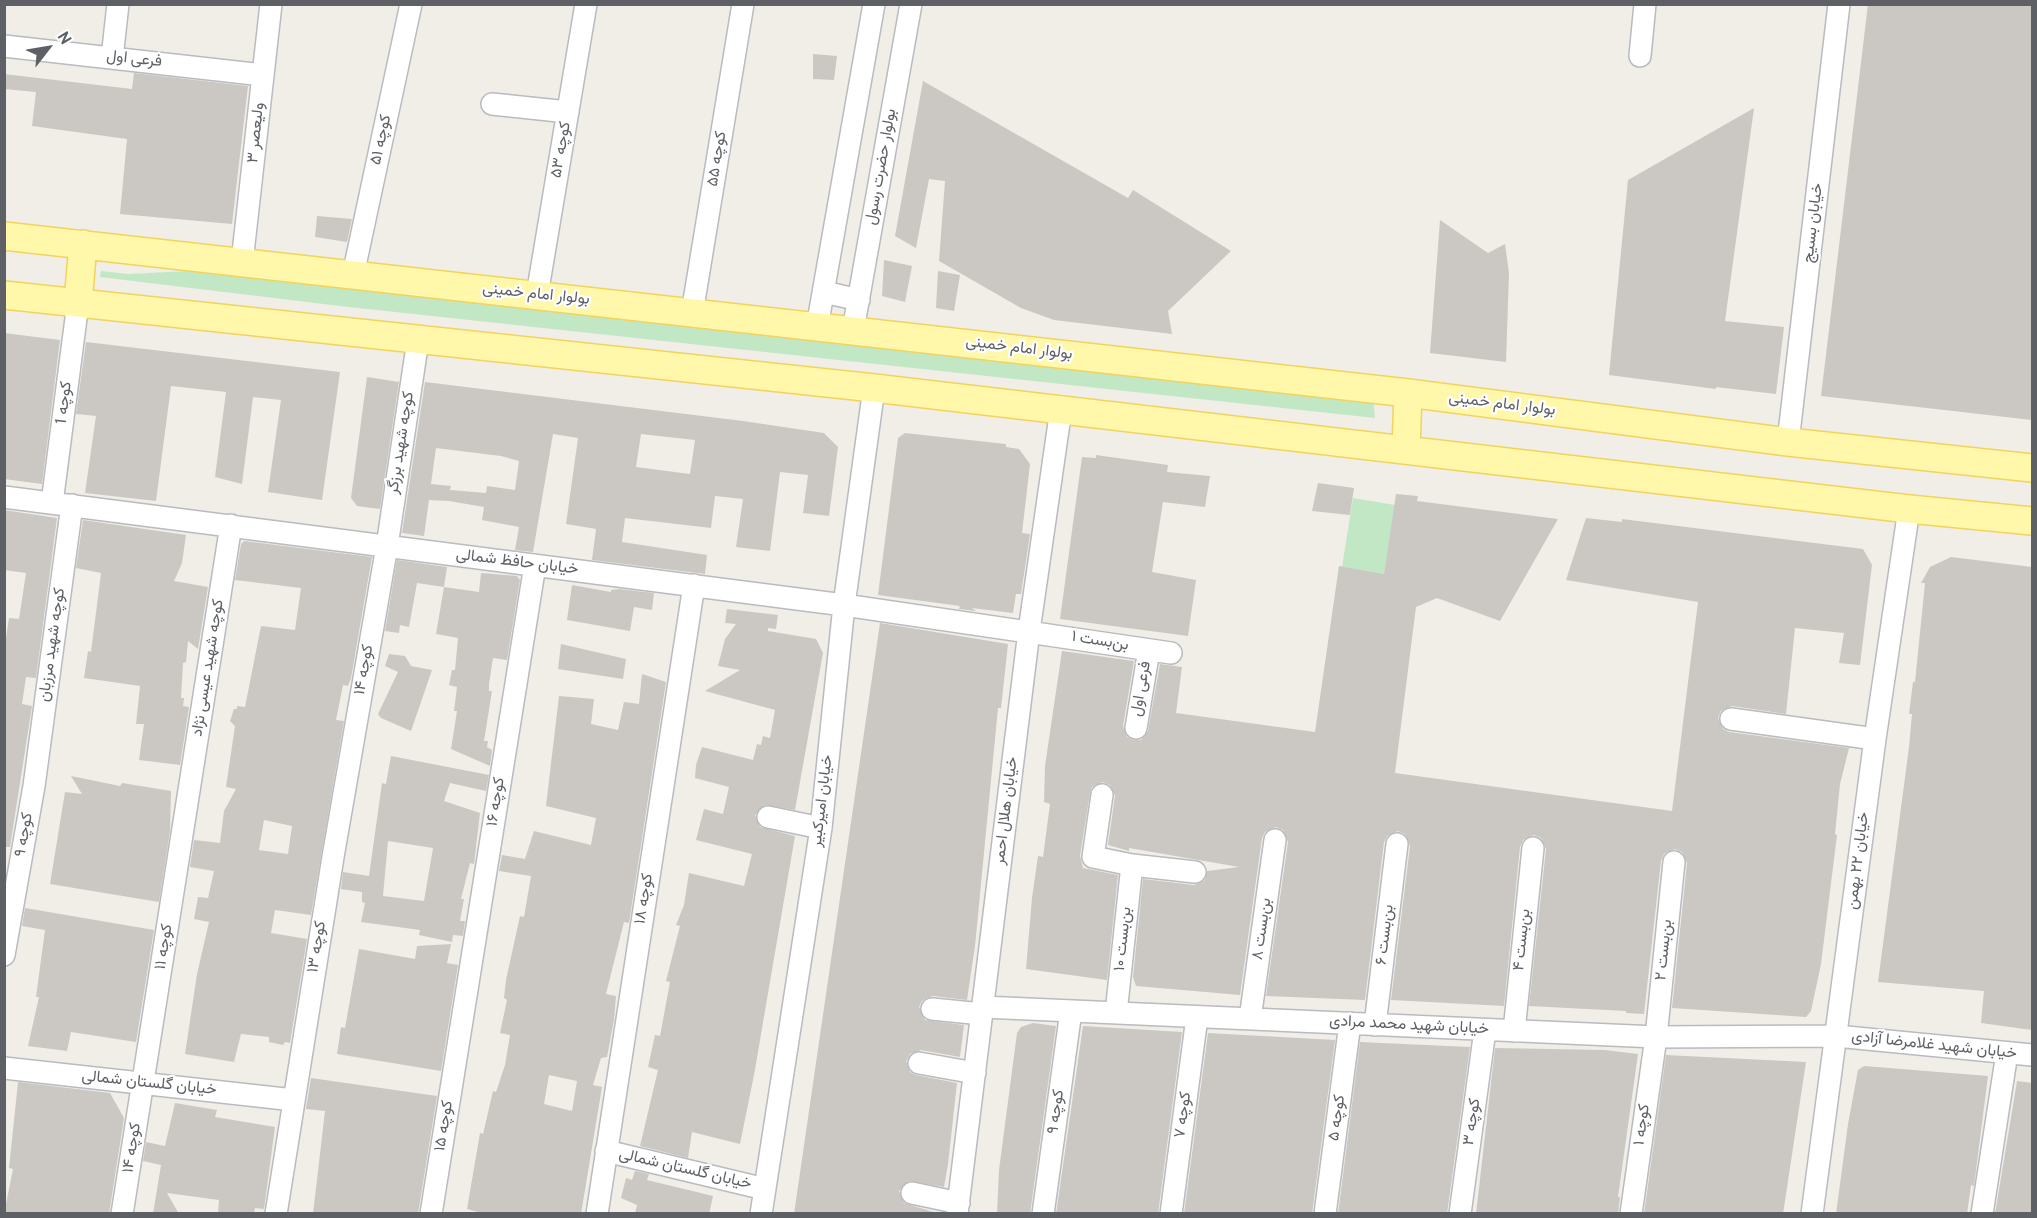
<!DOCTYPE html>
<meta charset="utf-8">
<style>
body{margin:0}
#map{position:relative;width:2037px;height:1218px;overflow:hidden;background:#f0eee6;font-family:Overpass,sans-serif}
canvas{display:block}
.frame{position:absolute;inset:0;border:6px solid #5d6166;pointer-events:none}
.north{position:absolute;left:18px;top:18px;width:60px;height:60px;-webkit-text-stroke:4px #fff;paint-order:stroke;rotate:59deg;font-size:16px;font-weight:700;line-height:24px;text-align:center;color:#5d6166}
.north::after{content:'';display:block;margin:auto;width:21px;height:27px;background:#5d6166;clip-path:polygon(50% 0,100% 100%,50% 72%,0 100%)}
</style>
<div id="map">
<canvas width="2037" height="1218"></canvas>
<div class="frame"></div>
<div class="north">N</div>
</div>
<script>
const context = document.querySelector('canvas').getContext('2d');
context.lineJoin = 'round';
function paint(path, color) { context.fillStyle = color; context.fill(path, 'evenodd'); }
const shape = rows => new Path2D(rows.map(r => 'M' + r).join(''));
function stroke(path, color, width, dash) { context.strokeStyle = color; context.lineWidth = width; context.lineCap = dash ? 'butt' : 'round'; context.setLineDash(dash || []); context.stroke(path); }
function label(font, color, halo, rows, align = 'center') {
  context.font = font + ' Overpass,Vazirmatn,sans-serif'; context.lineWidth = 4.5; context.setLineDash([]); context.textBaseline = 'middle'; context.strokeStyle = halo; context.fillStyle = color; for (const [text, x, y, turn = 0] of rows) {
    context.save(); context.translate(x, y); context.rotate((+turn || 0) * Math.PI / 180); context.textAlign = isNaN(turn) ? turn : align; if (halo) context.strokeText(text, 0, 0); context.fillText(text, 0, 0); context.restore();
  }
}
const green = shape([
 [101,271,128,274,188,271,1373,400,1375,418,340,306,100,277],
 [1353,498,1395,505,1384,574,1342,567]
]);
const building = shape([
 [1868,4,2032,4,2032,420,1821,396],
 [813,54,837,56,834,80,813,79],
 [134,73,248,86,232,224,120,214,127,139,32,126,36,92,4,89,4,74,132,89],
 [923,81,1128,198,1133,190,1231,251,1168,311,1172,334,1054,320,1021,308,939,261,945,181,929,179,916,248,895,236],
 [1754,108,1725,321,1784,327,1776,394,1716,387,1716,389,1609,375,1628,180],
 [317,216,352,219,347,242,315,237],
 [1440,220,1488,253,1505,244,1509,273,1506,362,1430,353],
 [884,260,912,266,905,302,882,296],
 [938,271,960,275,954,311,936,308],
 [4,333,60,340,42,484,4,479],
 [86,342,340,372,322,500,268,492,281,400,253,397,242,484,215,477,226,392,171,386,156,501,85,493,96,416,76,414],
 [367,377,399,382,380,509,357,506,351,498],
 [425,382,743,421,824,433,838,447,829,516,803,513,808,475,780,472,770,551,736,547,743,499,715,496,711,528,625,518,622,542,707,555,705,574,592,560,596,529,566,524,578,438,553,434,533,552,515,550,519,527,482,520,484,507,449,501,429,500,424,536,402,533],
 [641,434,695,440,690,474,636,467],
 [436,448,501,456,519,461,515,490,487,486,486,493,450,490,451,486,431,484],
 [905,433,1006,444,1006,447,1019,449,1030,464,1022,533,1030,534,1021,594,1016,594,1013,613,972,608,976,611,959,609,960,606,878,595,898,438],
 [1096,455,1168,465,1167,472,1210,476,1205,507,1163,502,1152,572,1196,580,1188,636,1060,619,1082,457,1096,458],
 [1318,483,1354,488,1350,515,1312,511],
 [1396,494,1418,496,1417,501,1558,519,1500,621,1437,598,1416,607,1395,773,1672,811,1698,602,1566,580,1586,518,1622,522,1622,519,1863,549,1872,565,1860,665,1839,663,1844,633,1795,628,1786,714,1732,706,1721,711,1718,718,1723,729,1729,732,1849,748,1840,784,1835,834,1837,835,1821,964,1811,1011,1806,1017,1672,1008,1687,863,1682,852,1675,849,1664,854,1661,861,1644,1014,1626,1013,1626,1011,1529,1006,1546,849,1541,838,1534,835,1523,840,1520,847,1504,1006,1391,1000,1410,846,1405,834,1398,831,1387,836,1384,842,1365,1000,1266,996,1288,842,1283,830,1276,827,1265,832,1262,838,1240,995,1136,986,1133,977,1143,879,1194,885,1205,880,1207,871,1239,867,1129,848,1129,851,1108,845,1115,796,1110,785,1103,782,1092,787,1090,793,1080,856,1083,868,1118,875,1107,980,1026,969,1032,898,1038,856,1043,857,1050,804,1044,802,1045,766,1062,651,1134,661,1123,726,1127,737,1133,740,1141,740,1148,731,1160,664,1182,667,1176,713,1315,732,1339,566,1384,574],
 [4,510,57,518,36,678,26,677,22,704,32,706,10,847,4,847,4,652,9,618,19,619,26,573,4,570],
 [83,520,186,535,182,563,174,581,208,587,198,649,188,641,186,662,183,663,181,698,184,698,183,706,189,707,180,765,139,760,144,724,136,724,140,686,84,678,88,651,91,652,101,573,76,568],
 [244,541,372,557,351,678,348,686,343,685,336,720,344,721,311,915,275,910,271,933,307,939,290,1043,285,1042,283,1045,269,1042,269,1037,241,1034,234,1062,185,1054,197,974,209,922,194,919,198,897,208,898,214,871,190,867,194,840,220,843,224,811,236,789,226,787,235,726,230,721,234,709,237,709,237,706,245,707,261,626,295,630,301,588,235,580,241,544],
 [264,820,292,826,288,854,259,850],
 [1951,557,2032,567,2032,1030,1981,1023,1984,991,1878,982,1909,747,1912,714,1909,714,1913,682,1915,682,1925,583,1921,583,1930,567],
 [397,560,447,567,444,587,417,583,409,627,400,625,399,633,385,631],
 [481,573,517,576,520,580,507,660,493,658,489,684,489,691,492,691,484,741,488,741,487,747,492,750,490,766,451,749,457,711,454,711,457,687,449,685,452,670,455,670,458,638,436,634,444,587,479,592],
 [572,585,611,592,611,590,619,589,654,593,652,610,634,607,630,631,567,620],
 [727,609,778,615,776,629,768,628,768,631,816,639,823,653,795,810,765,805,755,815,760,827,795,836,754,1075,740,1144,692,1132,688,1158,640,1146,658,1070,648,1067,655,1035,660,1036,670,982,666,981,680,926,676,925,684,905,689,873,744,886,752,854,696,840,704,809,723,814,729,787,695,778,696,765,702,747,753,760,757,744,761,745,763,736,770,738,775,710,705,691,740,670,718,666,725,639,736,624,725,623],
 [880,623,1008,644,1001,708,998,708,975,946,967,1000,933,996,922,1001,919,1007,925,1020,964,1025,960,1057,921,1050,910,1054,906,1061,910,1072,916,1075,957,1083,948,1164,944,1187,909,1181,899,1191,904,1203,940,1214,794,1214],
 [561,644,626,659,623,679,558,669],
 [389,654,405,656,411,666,432,670,411,731,381,718,378,714,398,672,385,666],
 [642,674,666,682,629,923,624,922,606,994,616,996,614,1020,607,1057,601,1058,593,1085,602,1087,581,1214,485,1214,467,1209,480,1133,483,1134,493,1091,496,1092,505,1065,510,1035,500,1033,507,1000,504,998,506,980,520,916,524,917,531,876,499,871,502,855,525,859,534,831,591,845,596,818,546,806,559,696,594,699,591,724,618,730,624,702,639,704],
 [549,1075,577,1081,572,1111,544,1104],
 [391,756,489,775,486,791,450,783,444,801,480,813,474,864,470,863,461,899,464,899,460,921,465,921,463,936,453,935,452,942,419,935,420,930,361,922,365,903,362,902,362,892,341,889,343,872,369,876,382,783,386,784],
 [388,841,433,848,424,901,383,896],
 [71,776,120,786,122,783,171,791,170,831,159,902,50,884,65,792,82,794],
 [25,908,154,930,136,1042,71,1032,67,1051,28,1046,39,997,36,997,45,930,22,926],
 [451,944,447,963,458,965,441,1071,337,1054,341,1027,345,1028,359,949,415,959,417,946],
 [1033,1023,1056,1026,1030,1214,997,1214,999,1170,1017,1033,1021,1027],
 [1083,1026,1182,1032,1158,1214,1056,1214],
 [1208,1033,1335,1040,1312,1214,1184,1214],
 [1360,1042,1470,1047,1447,1214,1338,1214],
 [1495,1048,1605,1050,1638,1054,1618,1197,1620,1197,1618,1214,1476,1214],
 [1666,1055,1806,1062,1783,1214,1644,1214],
 [1864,1066,1988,1076,1974,1186,1971,1185,1967,1214,1836,1214,1848,1124,1858,1070],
 [311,1078,437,1096,418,1214,313,1214,325,1111,306,1109],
 [2017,1081,2032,1083,2032,1214,1995,1214],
 [18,1082,110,1093,124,1118,109,1214,4,1214,13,1169,9,1168],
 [175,1103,217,1110,215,1117,275,1127,264,1209,255,1208,254,1214,218,1214,219,1200,167,1193,179,1214,153,1214,161,1165,143,1161,146,1142,165,1146],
 [635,1171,649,1174,647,1180,713,1196,709,1214,635,1214,637,1205,621,1198,626,1178,632,1180]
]);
const minor = shape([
 [4,46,263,75],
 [1640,56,1645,4],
 [112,58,118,4],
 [492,104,568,112],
 [242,262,271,4],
 [353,275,411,4],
 [824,292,859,300],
 [537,295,586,4],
 [692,313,743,4],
 [817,327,874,4],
 [853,330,911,4],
 [1788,442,1839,4],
 [4,497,844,605,1171,653],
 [52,503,78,303],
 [1731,719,1875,739],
 [1136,728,1149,650],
 [1102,795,1093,857,1132,865,1195,872],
 [768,817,821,828],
 [4,955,34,786,72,505],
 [983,1007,1656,1037,1836,1036,2032,1055],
 [932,1009,982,1014],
 [1116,1013,1132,865],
 [1250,1019,1275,840],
 [1375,1025,1397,844],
 [1514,1031,1533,848],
 [919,1063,975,1073],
 [4,1068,294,1100],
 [606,1151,765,1189],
 [912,1193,959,1203],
 [122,1214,231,525],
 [276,1214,333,857,387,546,418,340],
 [431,1214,535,565],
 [597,1214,694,585],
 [761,1214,821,828,844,605,874,388],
 [957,1214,1029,631,1061,409],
 [1043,1214,1071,1011],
 [1171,1214,1197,1017],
 [1325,1214,1350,1023],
 [1460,1214,1485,1030],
 [1631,1214,1656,1037,1674,862],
 [1812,1214,1875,739,1909,509],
 [1982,1214,2007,1053]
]);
const major = shape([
 [4,236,1408,393,1788,442,2032,468],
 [4,295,874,388,1909,509,2032,521],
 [78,303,83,244],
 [1406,448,1408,393]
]);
const streetNames = [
 ["فرعی اول",134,60,6],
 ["ولیعصر ۳",257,133,-84],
 ["کوچه ۵۱",382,140,-78],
 ["کوچه ۵۳",562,150,-80],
 ["کوچه ۵۵",718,159,-81],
 ["بولوار حضرت رسول",882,167,-80],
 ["خیابان بسیج",1814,223,-83],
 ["بولوار امام خمینی",536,295,6],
 ["بولوار امام خمینی",1019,349,7],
 ["کوچه 1",65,403,-83],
 ["بولوار امام خمینی",1502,405,7],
 ["کوچه شهید برزگر",402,443,-81],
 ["خیابان حافظ شمالی",517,563,7],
 ["بن‌بست ۱",1100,642,9],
 ["کوچه شهید مرزبان",53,645,-82],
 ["کوچه شهید عیسی نژاد",209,668,-81],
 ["کوچه ۱۴",365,670,-80],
 ["فرعی اول",1142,689,-80],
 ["خیابان امیرکبیر",823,801,-83],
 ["کوچه ۱۶",497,802,-81],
 ["خیابان هلال احمر",1007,811,-83],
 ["کوچه ۹",25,835,-80],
 ["خیابان ۲۲ بهمن",1859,861,-83],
 ["کوچه ۱۸",645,899,-81],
 ["بن‌بست ۸",1263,929,-82],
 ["بن‌بست ۶",1386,935,-83],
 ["بن‌بست ۱۰",1124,939,-84],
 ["بن‌بست ۴",1523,940,-84],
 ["کوچه ۱۱",165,947,-81],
 ["کوچه ۱۳",318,947,-81],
 ["بن‌بست ۲",1665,950,-84],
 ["خیابان شهید محمد مرادی",1409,1026,3],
 ["خیابان شهید غلامرضا آزادی",1934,1046,6],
 ["خیابان گلستان شمالی",149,1084,6],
 ["کوچه ۹",1057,1112,-82],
 ["کوچه ۷",1184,1115,-82],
 ["کوچه ۵",1338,1118,-82],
 ["کوچه ۳",1473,1122,-82],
 ["کوچه ۱",1643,1125,-82],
 ["کوچه ۱۵",445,1126,-81],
 ["کوچه ۱۴",133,1148,-81],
 ["خیابان گلستان شمالی",685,1170,13]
];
paint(green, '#c2e7c5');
paint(building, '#cbc8c3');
stroke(minor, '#b8bbbf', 24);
stroke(major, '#f2d35d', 30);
stroke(minor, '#fff', 21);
stroke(major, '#fff8ab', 27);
label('16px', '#5d6166', '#fff', streetNames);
</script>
